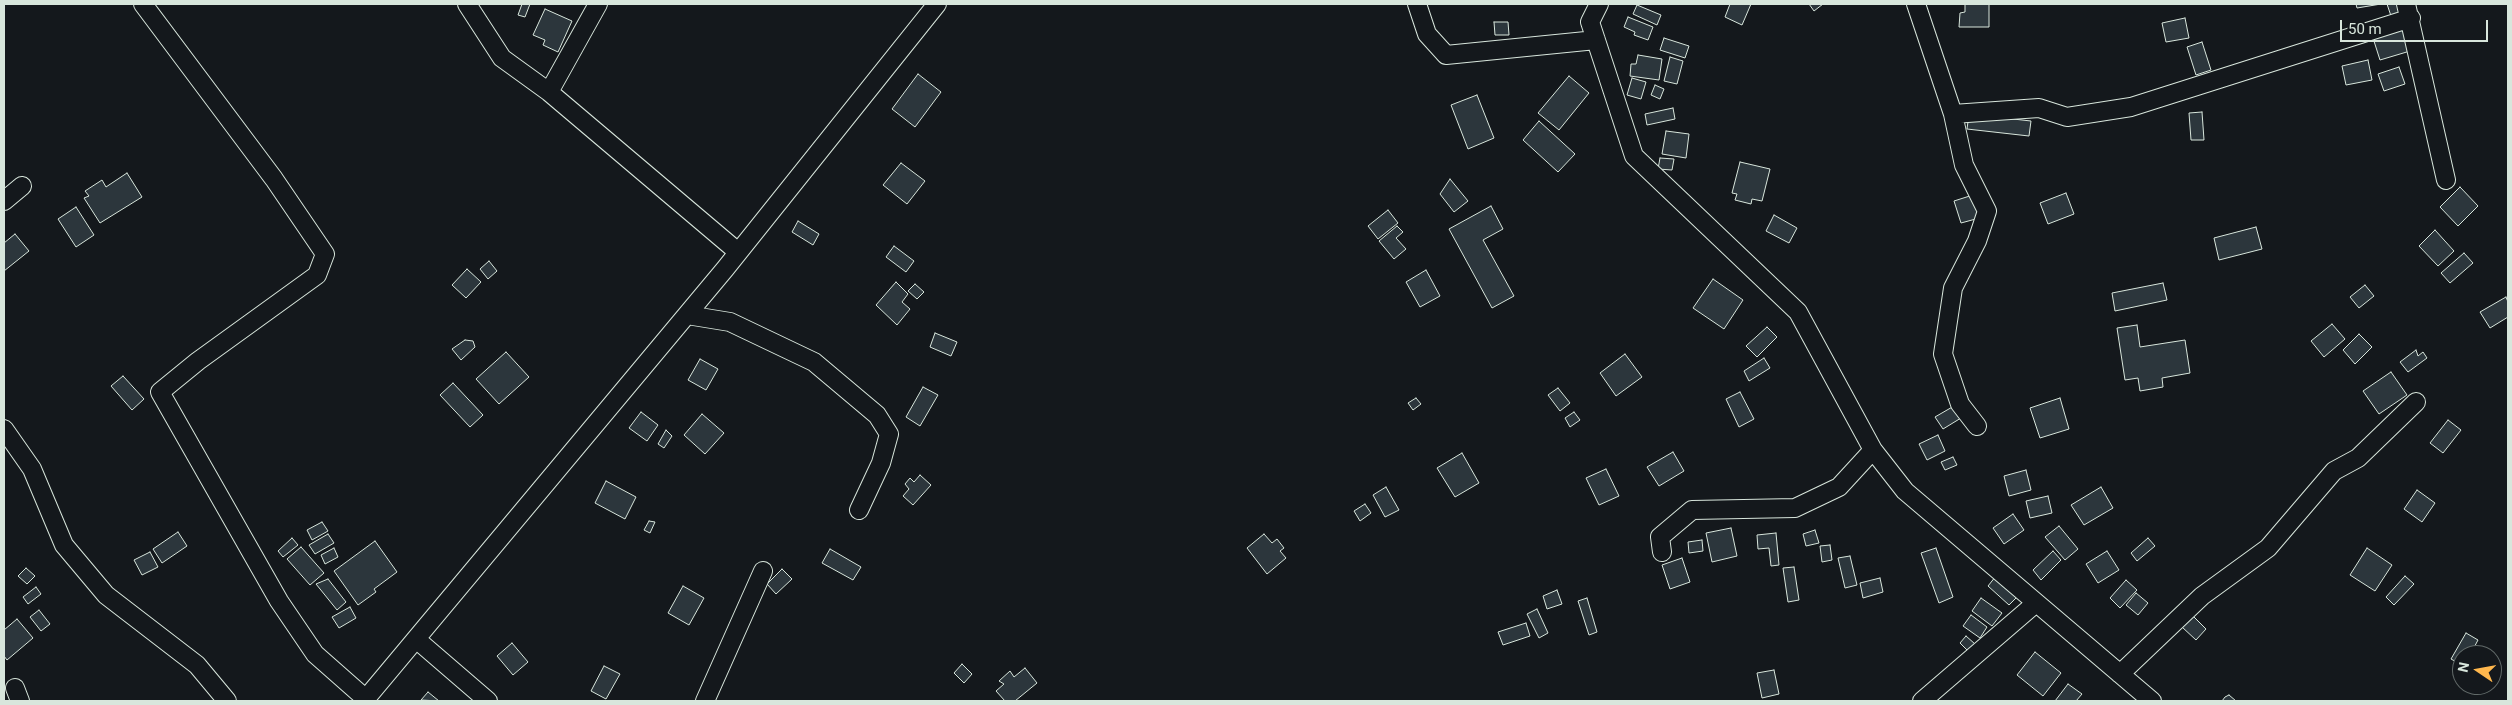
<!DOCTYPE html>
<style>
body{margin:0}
#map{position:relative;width:2512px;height:705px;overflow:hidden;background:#14181c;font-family:Roboto,sans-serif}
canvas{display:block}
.frame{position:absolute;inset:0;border:5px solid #d8e6dc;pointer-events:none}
.north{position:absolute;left:2452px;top:645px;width:50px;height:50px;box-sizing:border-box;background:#14181c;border:1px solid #626a69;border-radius:50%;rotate:282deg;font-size:14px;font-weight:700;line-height:20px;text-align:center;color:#d8e6dc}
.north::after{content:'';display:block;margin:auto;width:18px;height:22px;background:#ffb74d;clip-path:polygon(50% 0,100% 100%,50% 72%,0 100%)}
.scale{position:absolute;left:2340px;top:20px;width:148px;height:22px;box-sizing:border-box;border:2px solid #d8e6dc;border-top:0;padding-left:6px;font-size:15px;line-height:18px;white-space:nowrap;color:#d8e6dc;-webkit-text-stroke:4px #14181c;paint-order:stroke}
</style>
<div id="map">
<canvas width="2512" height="705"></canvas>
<div class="frame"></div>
<div class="north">N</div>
<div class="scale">50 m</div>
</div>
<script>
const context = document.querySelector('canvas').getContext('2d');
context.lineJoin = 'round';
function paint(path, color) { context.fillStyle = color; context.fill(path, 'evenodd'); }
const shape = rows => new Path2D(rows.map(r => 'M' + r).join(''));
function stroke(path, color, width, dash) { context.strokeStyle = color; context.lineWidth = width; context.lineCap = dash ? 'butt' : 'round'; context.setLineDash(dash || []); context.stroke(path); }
const building = shape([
 [522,4,530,4,525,17,518,15,522,4],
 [1730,4,1751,4,1742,25,1725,17,1730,4],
 [1809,4,1823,4,1814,11,1809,4],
 [1965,4,1989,4,1989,27,1959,27,1960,13,1965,12,1965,4],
 [2356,4,2381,4,2357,8,2356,4],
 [2387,4,2400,4,2403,13,2391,16,2387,4],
 [1637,5,1661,15,1657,25,1633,14,1637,5],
 [545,9,572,21,558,52,543,45,545,40,533,35,545,9],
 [1628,17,1653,27,1648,40,1634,35,1635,32,1624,27,1628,17],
 [2185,18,2189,38,2166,42,2162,23,2185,18],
 [1494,22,1508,22,1509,35,1495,35,1494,22],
 [2403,28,2410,51,2380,60,2373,38,2403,28],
 [1664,38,1689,46,1685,58,1660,50,1664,38],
 [2202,42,2211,70,2196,75,2187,47,2202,42],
 [1638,55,1662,59,1659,80,1630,76,1631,64,1636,64,1638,55],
 [1670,57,1683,61,1677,84,1664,81,1670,57],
 [2368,60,2372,80,2346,85,2342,66,2368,60],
 [2399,67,2405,84,2384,91,2378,74,2399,67],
 [918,74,941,92,915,127,892,109,918,74],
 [1569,76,1589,93,1559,130,1538,113,1569,76],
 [1632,78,1646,82,1641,99,1627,95,1632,78],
 [1655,85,1664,89,1660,99,1651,95,1655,85],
 [1477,95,1494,138,1468,149,1451,105,1477,95],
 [1673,108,1675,119,1647,125,1645,114,1673,108],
 [2202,112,2204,140,2191,140,2189,113,2202,112],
 [1969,114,2031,121,2029,136,1967,129,1969,114],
 [1539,121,1575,154,1558,172,1523,140,1539,121],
 [1666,131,1689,134,1686,158,1662,154,1666,131],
 [1660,158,1674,159,1672,170,1658,169,1660,158],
 [1740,162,1770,169,1762,201,1752,199,1751,204,1735,200,1737,194,1732,193,1740,162],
 [901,163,925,181,907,204,883,185,901,163],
 [127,173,142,197,100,223,84,198,89,196,85,191,102,180,106,187,127,173],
 [1450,179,1468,201,1454,212,1440,194,1450,179],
 [2460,187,2478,206,2458,226,2440,207,2460,187],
 [2066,193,2074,214,2048,224,2040,203,2066,193],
 [1976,194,1983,217,1961,223,1954,201,1976,194],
 [1491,206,1503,229,1483,240,1514,296,1492,308,1449,229,1491,206],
 [76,207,94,235,76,247,58,219,76,207],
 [1388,210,1398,223,1378,239,1368,226,1388,210],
 [1774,215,1797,228,1789,243,1766,231,1774,215],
 [798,221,819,234,813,245,792,232,798,221],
 [1397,226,1403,232,1396,238,1406,249,1394,259,1379,241,1397,226],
 [2256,227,2262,249,2219,260,2214,238,2256,227],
 [2435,230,2454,251,2438,266,2419,246,2435,230],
 [15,234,29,251,4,271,4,243,15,234],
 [894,246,914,261,906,272,886,257,894,246],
 [2464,253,2473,263,2450,283,2441,273,2464,253],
 [489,261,497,271,488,279,480,269,489,261],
 [467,269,481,282,466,298,452,285,467,269],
 [1426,270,1440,296,1420,307,1406,282,1426,270],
 [1713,279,1743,300,1724,329,1693,308,1713,279],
 [896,282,908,294,902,302,910,309,897,325,876,305,896,282],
 [2163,283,2167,300,2115,311,2112,293,2163,283],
 [915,284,924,292,917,299,908,291,915,284],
 [2365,285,2374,296,2359,308,2350,297,2365,285],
 [2506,297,2508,302,2508,317,2490,328,2480,312,2506,297],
 [2332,324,2345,339,2324,357,2311,341,2332,324],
 [2137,325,2140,347,2185,340,2190,373,2162,378,2163,387,2140,391,2138,378,2125,380,2117,328,2137,325],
 [1767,327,1777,337,1757,357,1746,346,1767,327],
 [935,333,957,342,951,356,930,347,935,333],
 [2359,334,2372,347,2355,364,2343,350,2359,334],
 [465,340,473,341,475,347,461,360,452,349,465,340],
 [2416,350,2418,356,2423,352,2427,358,2408,372,2400,362,2416,350],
 [506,352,529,377,499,404,476,379,506,352],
 [1625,354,1642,377,1616,396,1600,373,1625,354],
 [1764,358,1770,368,1749,381,1744,371,1764,358],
 [700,359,718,369,706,390,688,380,700,359],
 [2391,372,2407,395,2379,414,2363,391,2391,372],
 [123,376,144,399,132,410,111,386,123,376],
 [453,383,483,415,470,427,440,395,453,383],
 [923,387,938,395,920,426,906,417,923,387],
 [1558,388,1570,403,1560,411,1548,395,1558,388],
 [1740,392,1754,419,1739,427,1726,399,1740,392],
 [1416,398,1421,404,1413,410,1408,403,1416,398],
 [2060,398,2069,429,2040,438,2030,408,2060,398],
 [1954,406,1961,418,1943,429,1935,417,1954,406],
 [641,412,658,425,647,441,629,428,641,412],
 [1574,412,1580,420,1570,427,1565,418,1574,412],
 [702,414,724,433,705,454,684,435,702,414],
 [2448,420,2461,430,2443,453,2430,443,2448,420],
 [666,430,672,436,664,448,658,444,666,430],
 [1938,435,1945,451,1927,460,1919,444,1938,435],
 [1673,452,1684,471,1659,486,1647,467,1673,452],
 [1462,453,1479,483,1455,497,1437,468,1462,453],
 [1953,457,1957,465,1945,470,1941,462,1953,457],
 [1606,469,1619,496,1599,505,1586,478,1606,469],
 [2026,470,2031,490,2009,496,2004,476,2026,470],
 [920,475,931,485,913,505,903,496,909,489,905,484,910,478,914,482,920,475],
 [606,481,636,497,625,519,595,503,606,481],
 [1386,487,1399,510,1385,517,1373,495,1386,487],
 [2101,487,2113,508,2084,525,2071,505,2101,487],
 [2417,490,2435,503,2422,522,2404,509,2417,490],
 [2048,496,2052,513,2030,518,2026,501,2048,496],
 [1365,504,1371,513,1360,521,1354,511,1365,504],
 [2013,514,2024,530,2004,544,1993,528,2013,514],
 [649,521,655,522,650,533,644,530,649,521],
 [322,522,328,531,312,540,307,530,322,522],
 [2059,526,2078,549,2065,560,2045,537,2059,526],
 [1731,528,1737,556,1712,562,1706,533,1731,528],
 [1815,530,1819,543,1806,546,1803,534,1815,530],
 [178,532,187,546,162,563,153,549,178,532],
 [1776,533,1779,565,1771,566,1769,548,1758,549,1757,535,1776,533],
 [328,534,334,543,315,554,309,545,328,534],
 [1264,534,1272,543,1277,539,1284,548,1280,551,1286,558,1267,574,1247,548,1264,534],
 [292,538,298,545,283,557,278,551,292,538],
 [2148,538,2155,546,2137,561,2131,553,2148,538],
 [1702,540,1703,551,1689,553,1688,542,1702,540],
 [375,541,397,572,374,589,376,592,358,605,334,571,375,541],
 [1830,545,1832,560,1822,562,1820,546,1830,545],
 [301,547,324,573,310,585,287,559,301,547],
 [334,548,338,557,325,564,321,555,334,548],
 [1936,548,1953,597,1939,603,1921,553,1936,548],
 [2367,548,2392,565,2375,591,2350,575,2367,548],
 [830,549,861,567,853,580,822,563,830,549],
 [2053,551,2061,560,2041,580,2033,570,2053,551],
 [2107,551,2119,570,2098,583,2086,564,2107,551],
 [150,552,158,567,142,575,134,560,150,552],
 [1850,556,1857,585,1845,588,1838,558,1850,556],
 [1682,558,1690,582,1670,589,1662,565,1682,558],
 [1794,567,1799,600,1788,602,1783,568,1794,567],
 [26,568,35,576,27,584,18,576,26,568],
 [782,569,792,579,776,594,767,584,782,569],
 [1996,576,2018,596,2009,605,1988,586,1996,576],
 [2405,576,2414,584,2394,605,2386,597,2405,576],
 [1880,578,1883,592,1863,598,1860,583,1880,578],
 [328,579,346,602,337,610,316,584,328,579],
 [2126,580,2137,590,2120,608,2110,598,2126,580],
 [683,586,704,598,689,625,668,613,683,586],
 [36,587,41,594,28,604,23,597,36,587],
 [1557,590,1562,604,1547,609,1543,596,1557,590],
 [2136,593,2148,603,2138,615,2126,605,2136,593],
 [1587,598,1597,632,1589,635,1578,601,1587,598],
 [1981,598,2002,613,1992,626,1972,611,1981,598],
 [350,607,356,618,339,628,332,617,350,607],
 [1537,609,1548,633,1539,638,1527,614,1537,609],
 [39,610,50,624,41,631,30,617,39,610],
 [1971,615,1987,627,1980,638,1963,626,1971,615],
 [2193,616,2206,629,2196,640,2182,627,2193,616],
 [17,619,33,638,7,660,4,656,4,630,17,619],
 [1526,623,1530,636,1503,645,1498,632,1526,623],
 [2466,633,2478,640,2470,655,2462,655,2462,665,2451,659,2466,633],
 [1966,636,1975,644,1968,651,1960,643,1966,636],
 [512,643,528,662,513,675,497,656,512,643],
 [2035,652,2061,673,2043,696,2017,675,2035,652],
 [962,664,972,674,964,683,954,673,962,664],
 [604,666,620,674,606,699,591,691,604,666],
 [1025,668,1037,683,1015,701,1005,701,996,691,1004,684,999,681,1010,671,1014,677,1025,668],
 [1774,670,1779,694,1762,698,1757,673,1774,670],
 [2068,684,2082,694,2076,701,2055,701,2068,684],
 [428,692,439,701,421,700,428,692],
 [2229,695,2236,701,2222,701,2225,697,2229,695]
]);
const minor = shape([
 [143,4,274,179,325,254,317,275,198,361,160,392,279,601,315,654,366,699],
 [467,4,502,58,549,92,738,252],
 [1417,4,1427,34,1446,55,1596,40],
 [1599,4,1590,22,1634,156,1798,312,1873,450,1905,491,2152,701],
 [1916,4,1953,114,2039,108,2067,117,2131,107,2411,18],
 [2406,4,2446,180],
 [549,92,598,4],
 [1953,114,1964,165,1987,211,1977,241,1953,288,1943,354,1960,404,1977,426],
 [4,201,22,186],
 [687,315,730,322,814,362,877,415,889,434,881,463,859,510],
 [4,429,32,469,64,545,106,595,197,665,227,701],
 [1662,552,1660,537,1692,510,1795,508,1839,487,1873,450],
 [416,639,488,701],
 [2120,674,2202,596,2268,548,2334,471,2358,458,2416,402],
 [15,688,20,701],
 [364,701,725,269,937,4],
 [705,701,763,571],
 [1922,701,2036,603]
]);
paint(building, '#2c363c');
stroke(building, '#d8e6dc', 1);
stroke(minor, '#d8e6dc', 20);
stroke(minor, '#14181c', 18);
</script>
